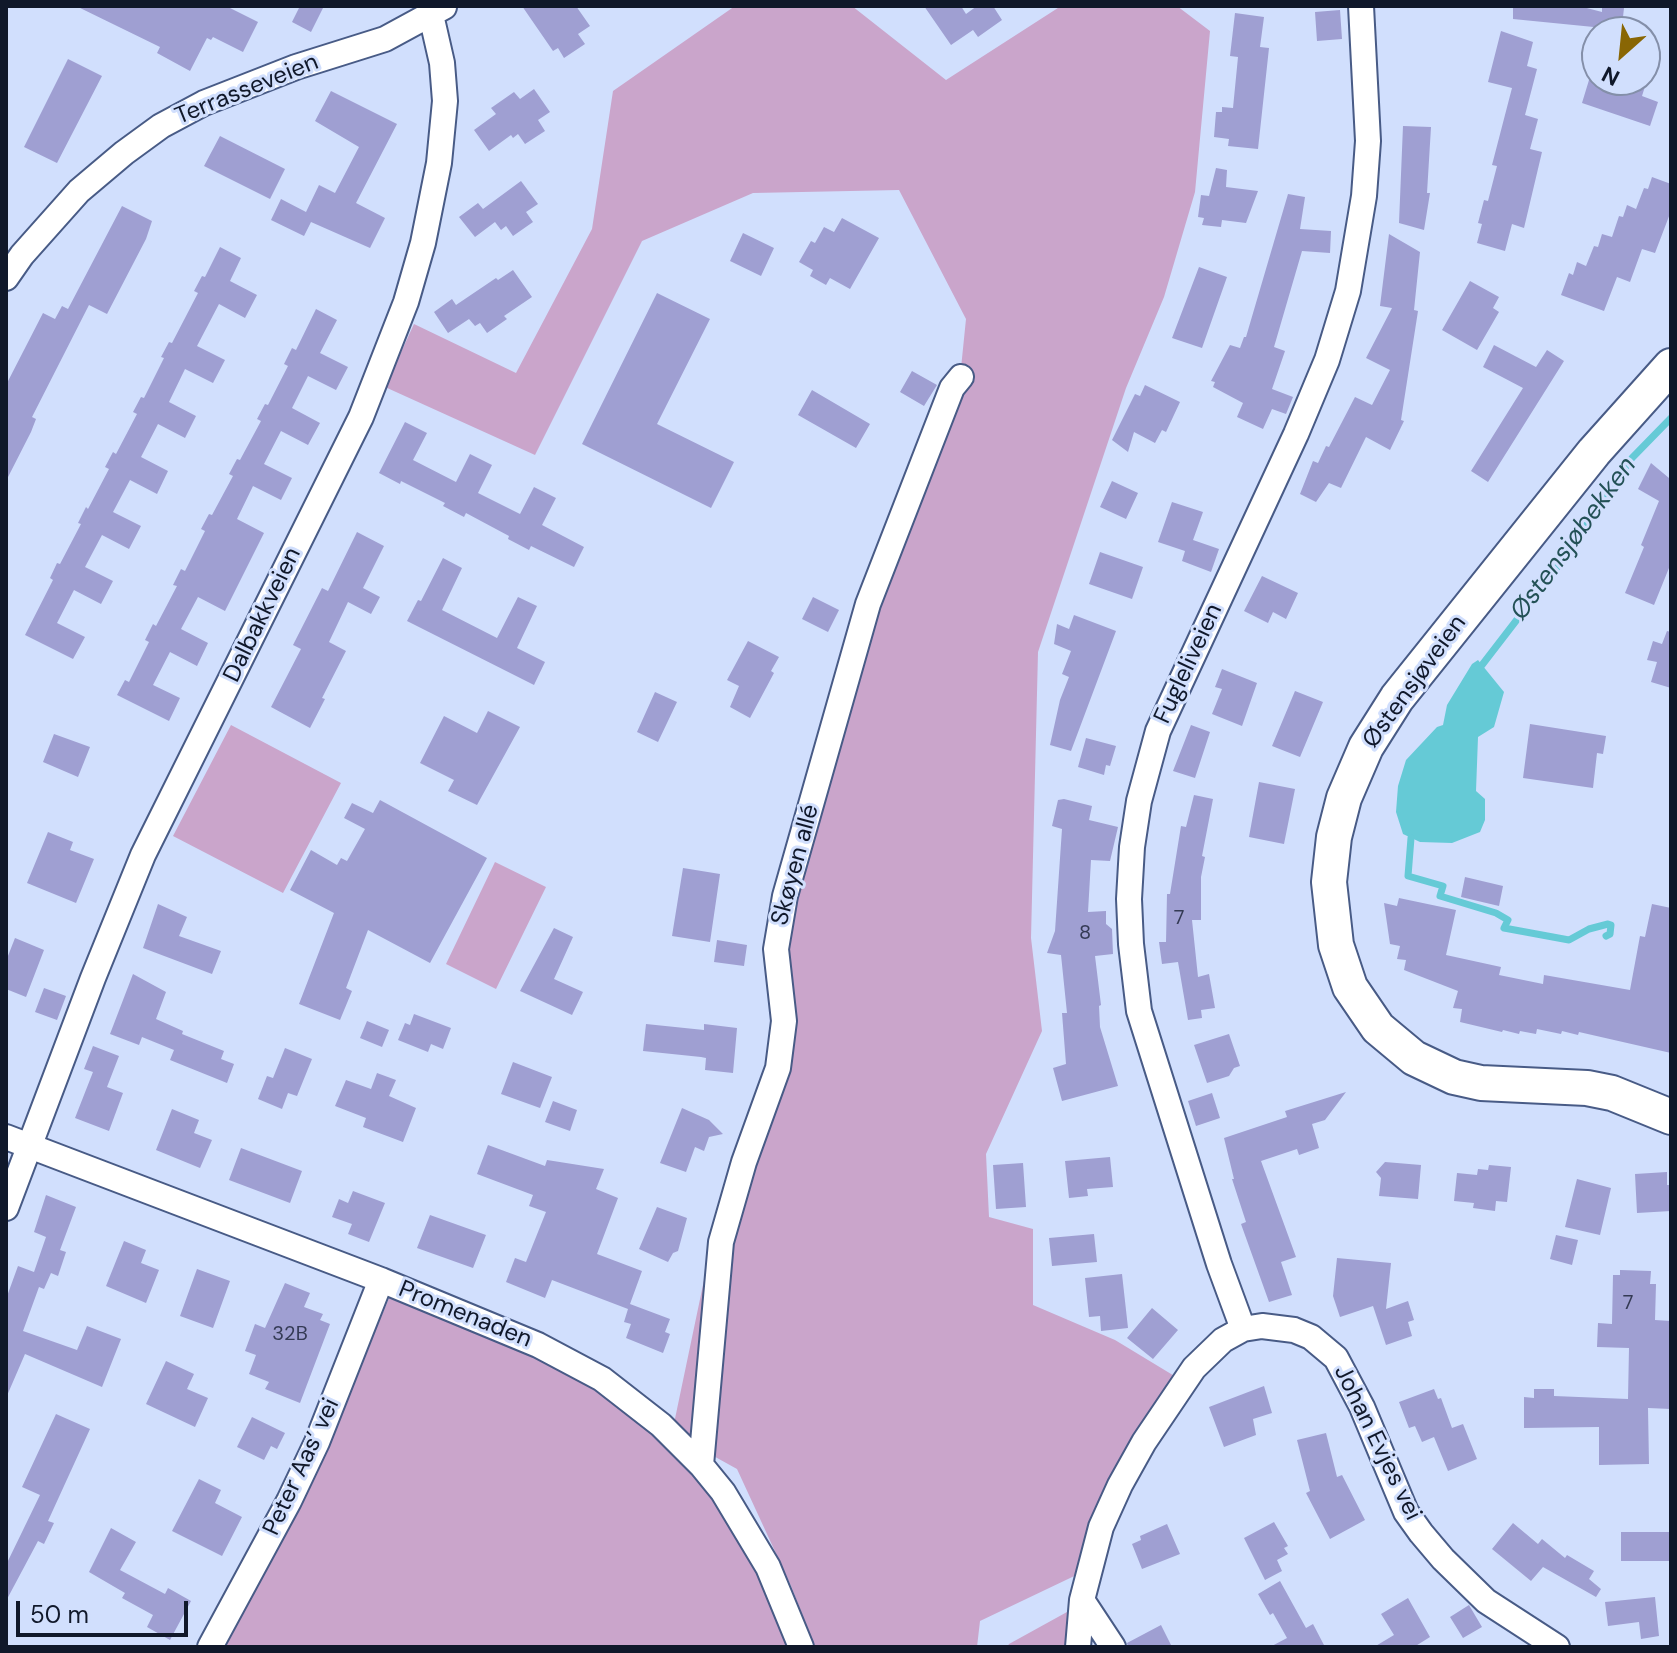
<!DOCTYPE html>
<meta charset="utf-8">
<style>
body{margin:0}
#map{position:relative;width:1677px;height:1653px;overflow:hidden;background:#d1dffd;font-family:"DM Sans",sans-serif}
canvas{display:block}
.frame{position:absolute;inset:0;border:8px solid #10182a;pointer-events:none}
.north{position:absolute;left:1581px;top:16px;width:80px;height:80px;box-sizing:border-box;background:#d1dffd;border:2px solid #848fa9;border-radius:50%;rotate:207deg;font-size:22px;font-weight:700;line-height:32px;text-align:center;color:#10182a}
.north::after{content:'';display:block;margin:auto;width:28px;height:36px;background:#896604;clip-path:polygon(50% 0,100% 100%,50% 72%,0 100%)}
.scale{position:absolute;left:16px;top:1601px;width:172px;height:36px;box-sizing:border-box;border:4px solid #10182a;border-top:0;padding-left:10px;font-size:24px;line-height:28px;white-space:nowrap;color:#10182a;-webkit-text-stroke:6px #d1dffd;paint-order:stroke}
</style>
<div id="map">
<canvas width="1677" height="1653"></canvas>
<div class="frame"></div>
<div class="north">N</div>
<div class="scale">50 m</div>
</div>
<script>
const context = document.querySelector('canvas').getContext('2d');
context.lineJoin = 'round';
function paint(path, color) { context.fillStyle = color; context.fill(path, 'evenodd'); }
const shape = rows => new Path2D(rows.map(r => 'M' + r).join(''));
function stroke(path, color, width, dash) { context.strokeStyle = color; context.lineWidth = width; context.lineCap = dash ? 'butt' : 'round'; context.setLineDash(dash || []); context.stroke(path); }
function label(font, color, halo, rows, align = 'center') {
  context.font = font + ' "DM Sans",sans-serif'; context.lineWidth = 6; context.setLineDash([]); context.textBaseline = 'middle'; context.strokeStyle = halo; context.fillStyle = color; for (const [text, x, y, turn = 0] of rows) {
    context.save(); context.translate(x, y); context.rotate((+turn || 0) * Math.PI / 180); context.textAlign = isNaN(turn) ? turn : align; if (halo) context.strokeText(text, 0, 0); context.fillText(text, 0, 0); context.restore();
  }
}
const green = shape([
 [735,6,852,6,946,80,1061,6,1177,6,1210,31,1195,192,1164,297,1126,388,1038,652,1031,938,1042,1031,986,1154,989,1217,1033,1229,1033,1305,1115,1340,1181,1380,1089,1569,980,1621,977,1647,815,1647,791,1586,737,1469,672,1433,726,1175,782,1043,774,946,845,679,960,378,966,319,899,190,753,193,642,241,535,455,385,387,414,324,516,373,592,229,613,91],
 [231,725,341,783,283,893,173,836],
 [495,862,546,887,496,989,446,964],
 [390,1296,586,1376,674,1451,716,1504,764,1581,789,1647,221,1647,301,1503],
 [1067,1612,1066,1647,1007,1647,1009,1644]
]);
const water = shape([
 [1478,660,1504,692,1494,727,1478,737,1476,791,1485,799,1485,820,1480,832,1452,843,1420,842,1403,834,1396,812,1398,786,1406,760,1437,727,1443,725,1447,705,1472,664]
]);
const stream = shape([
 [1482,665,1559,565,1632,458,1671,418],
 [1411,838,1408,876,1443,886,1440,896,1496,913,1508,920,1504,928,1569,940,1589,929,1608,924,1611,925,1610,934,1606,936]
]);
const building = shape([
 [76,6,226,6,258,22,243,52,213,37,211,40,207,38,190,71,157,53,160,47],
 [300,6,324,6,311,32,292,22],
 [522,6,576,6,590,26,578,34,585,44,564,58,558,48,553,51],
 [924,6,961,6,966,14,977,6,993,6,1002,20,978,37,973,30,951,45],
 [1513,6,1579,6,1602,12,1602,6,1624,8,1623,17,1635,20,1634,31,1513,19],
 [1340,10,1342,39,1317,41,1315,12],
 [1235,13,1264,17,1260,47,1269,48,1258,149,1228,146,1229,139,1214,137,1216,112,1222,112,1222,107,1233,108,1238,57,1230,56],
 [1501,31,1533,42,1527,66,1537,69,1525,115,1538,119,1530,149,1542,152,1524,228,1512,224,1505,251,1477,243,1482,224,1478,223,1484,200,1488,201,1497,166,1492,165,1512,88,1488,82],
 [68,59,102,76,57,163,24,147],
 [1589,80,1647,80,1642,96,1658,102,1650,126,1582,103],
 [534,89,550,112,538,120,545,131,525,144,518,134,513,138,511,135,489,151,474,130,496,114,491,108,514,92,520,99],
 [331,91,397,124,356,203,385,218,370,248,311,222,304,236,271,220,281,199,306,212,319,185,335,193,359,147,315,121],
 [1403,126,1431,127,1427,193,1430,193,1424,230,1399,223],
 [220,136,285,169,270,199,204,166],
 [1216,168,1227,170,1226,187,1258,191,1246,223,1222,220,1221,227,1202,225,1204,218,1198,217,1201,195,1209,196],
 [1652,177,1671,184,1671,211,1655,253,1642,249,1630,282,1617,277,1604,311,1561,295,1569,273,1573,275,1577,262,1586,266,1594,246,1598,247,1602,234,1612,237,1619,216,1623,217,1627,205,1636,209,1644,188,1648,189],
 [521,181,538,204,526,212,533,222,513,236,506,226,501,230,495,222,475,237,459,217,478,203,483,209],
 [1288,194,1305,197,1300,229,1331,231,1330,253,1302,251,1274,347,1285,351,1272,389,1293,397,1286,414,1272,409,1263,429,1237,417,1243,403,1213,387,1215,382,1211,381,1230,345,1240,348,1244,337,1246,337],
 [122,206,152,221,146,239,107,314,89,305,32,417,36,419,31,432,6,481,6,385,43,313,55,319,62,306,68,309],
 [842,218,879,238,850,289,830,278,826,285,810,276,813,270,799,262,811,241,815,243,824,227,834,232],
 [743,233,774,248,761,276,730,261],
 [1389,234,1420,252,1414,310,1418,311,1401,420,1404,421,1390,450,1366,437,1341,488,1329,483,1316,502,1300,494,1313,461,1318,463,1326,446,1329,447,1355,397,1372,405,1390,370,1366,358,1392,308,1380,306],
 [220,247,241,258,230,281,257,295,245,318,219,304,197,346,225,360,213,383,185,369,169,402,196,416,185,438,158,424,141,457,168,471,157,494,130,480,113,512,141,526,129,549,102,535,85,567,113,581,101,604,74,590,57,623,85,637,73,659,25,635,53,580,50,578,57,563,60,564,81,524,78,523,86,507,88,509,109,469,105,467,113,452,116,454,137,414,133,412,141,397,144,398,164,358,161,357,169,342,172,343,198,293,194,291,202,276,205,277],
 [1199,267,1227,277,1202,348,1172,338],
 [513,270,532,297,504,316,507,319,487,333,480,323,475,326,469,319,448,333,434,312,452,299,456,305,496,278,498,280],
 [1470,281,1499,297,1493,308,1499,312,1477,350,1442,330],
 [657,293,710,319,657,424,734,462,711,508,582,444],
 [316,309,337,320,320,353,348,367,336,390,308,376,292,408,320,423,308,445,281,431,264,464,292,478,281,500,253,486,237,519,264,533,225,611,198,597,181,629,208,643,197,666,170,652,153,685,180,698,169,721,117,695,125,680,129,682,149,642,145,640,153,624,156,626,177,586,173,585,181,569,185,571,205,531,201,529,209,514,212,515,233,476,229,474,237,459,240,460,261,421,257,419,265,404,268,405,288,366,284,364,292,348,296,350],
 [1494,345,1536,367,1547,350,1564,361,1488,482,1471,471,1523,388,1483,367],
 [912,371,937,385,924,406,900,392],
 [1145,385,1180,402,1166,432,1162,430,1155,443,1134,432,1128,452,1112,440,1135,394,1140,396],
 [812,390,870,424,856,448,798,415],
 [405,422,427,433,413,460,456,482,470,454,492,465,478,493,520,514,534,487,556,498,542,525,584,547,574,567,531,546,529,550,508,539,509,536,466,513,464,517,443,506,445,503,401,481,400,484,379,473],
 [1651,463,1669,478,1671,473,1671,563,1654,605,1625,593,1644,547,1641,545,1659,501,1638,489],
 [1112,481,1138,493,1126,519,1100,507],
 [1172,502,1203,512,1193,540,1219,549,1211,572,1182,561,1185,551,1158,542],
 [357,532,384,546,363,588,380,597,371,614,348,602,329,642,346,651,322,698,325,699,310,728,271,707,301,649,293,645,322,588,328,591],
 [1100,552,1143,567,1132,599,1089,584],
 [443,558,462,568,442,610,497,638,518,597,537,606,517,648,545,662,534,685,407,621,418,600,421,601],
 [1262,576,1298,593,1286,619,1273,612,1268,623,1244,611],
 [813,597,839,610,828,632,802,619],
 [1074,615,1116,631,1071,751,1050,745,1060,700,1069,677,1062,674,1071,651,1054,644,1057,624,1069,629],
 [1667,631,1671,632,1671,688,1651,682,1657,662,1647,660,1653,641,1662,644],
 [748,641,779,657,771,671,774,673,750,718,730,707,739,686,727,680],
 [1222,669,1257,683,1242,726,1212,714,1222,689,1215,687],
 [1295,691,1323,702,1300,757,1272,746],
 [655,692,677,702,658,742,637,732],
 [488,711,520,727,477,805,448,791,454,780,420,763,444,716,477,733],
 [1530,724,1606,736,1603,754,1597,753,1593,788,1523,778],
 [1191,725,1210,732,1195,778,1173,771],
 [54,734,90,747,78,777,43,762],
 [1086,738,1116,746,1110,766,1106,765,1104,775,1078,767],
 [1259,782,1295,789,1284,844,1249,837],
 [1194,795,1213,799,1202,856,1205,857,1201,877,1201,920,1192,920,1198,977,1209,974,1215,1008,1201,1010,1202,1018,1188,1020,1178,962,1162,964,1159,942,1166,942,1167,894,1170,894,1181,826,1186,827],
 [1064,799,1092,806,1089,820,1118,827,1110,861,1091,860,1088,912,1106,911,1106,924,1112,929,1113,954,1095,956,1101,1005,1099,1006,1100,1027,1118,1086,1062,1101,1053,1068,1066,1064,1062,1013,1067,1013,1061,955,1047,953,1055,931,1062,829,1052,826,1058,800],
 [380,800,487,858,430,963,368,930,346,988,352,991,340,1020,299,1004,334,913,290,890,311,850,337,865,341,858,347,861,365,829,344,818,352,803,373,813],
 [48,832,73,842,70,850,94,859,76,903,27,883],
 [683,868,720,874,710,942,672,936],
 [1465,877,1503,886,1499,906,1461,897],
 [1399,898,1456,910,1446,955,1501,967,1499,975,1543,984,1544,975,1630,990,1640,936,1645,937,1652,904,1671,908,1671,1053,1579,1032,1578,1035,1562,1031,1561,1034,1537,1029,1536,1034,1520,1031,1519,1034,1503,1030,1502,1032,1460,1022,1462,1009,1453,1008,1458,991,1404,970,1406,960,1397,959,1400,946,1390,944,1384,903,1397,906],
 [158,904,187,917,179,936,221,951,212,974,143,948],
 [554,928,573,937,554,979,583,992,572,1015,520,991],
 [15,938,44,950,26,997,6,989,6,961],
 [717,940,747,945,744,966,714,962],
 [133,974,166,992,156,1019,183,1031,182,1034,224,1051,221,1059,234,1064,227,1083,170,1060,174,1050,142,1037,139,1045,110,1034],
 [44,988,66,996,57,1020,35,1012],
 [414,1014,451,1028,443,1049,431,1044,428,1052,398,1040,405,1023,410,1025],
 [367,1021,389,1030,382,1047,360,1038],
 [646,1024,704,1030,704,1024,737,1028,733,1073,705,1070,706,1058,701,1057,643,1051],
 [1229,1034,1240,1066,1234,1068,1229,1076,1207,1083,1194,1045],
 [93,1046,119,1056,107,1087,123,1093,109,1131,75,1118,93,1072,84,1069],
 [285,1048,312,1059,297,1096,288,1093,282,1109,258,1099,267,1076,273,1078],
 [513,1062,552,1077,540,1108,501,1094],
 [377,1073,396,1080,389,1096,416,1108,403,1142,363,1127,366,1118,335,1106,346,1080,371,1089],
 [1346,1092,1325,1120,1312,1124,1319,1148,1299,1155,1297,1149,1261,1161,1296,1257,1281,1262,1292,1295,1269,1302,1241,1224,1246,1222,1232,1179,1234,1179,1224,1138,1287,1117,1285,1111],
 [1212,1093,1220,1118,1196,1126,1188,1101],
 [553,1101,577,1110,570,1131,545,1122],
 [682,1108,709,1120,723,1134,709,1137,704,1151,695,1147,686,1172,660,1163],
 [172,1109,199,1120,194,1133,212,1140,200,1168,156,1150],
 [488,1145,545,1166,547,1160,604,1169,596,1189,618,1198,597,1254,642,1271,630,1304,670,1319,665,1332,670,1334,663,1353,626,1338,631,1324,624,1322,628,1309,552,1280,545,1298,506,1282,515,1258,526,1262,546,1212,529,1206,533,1195,477,1174],
 [241,1148,302,1171,290,1203,229,1180],
 [1110,1157,1113,1187,1087,1189,1088,1196,1069,1198,1065,1161],
 [1385,1162,1421,1165,1418,1199,1379,1196,1381,1178,1376,1172],
 [1023,1163,1026,1207,996,1209,993,1165],
 [1489,1165,1511,1167,1507,1202,1496,1201,1495,1211,1473,1208,1474,1203,1454,1201,1457,1173,1477,1175,1478,1169,1488,1170],
 [1667,1172,1667,1185,1671,1185,1671,1211,1637,1213,1635,1174],
 [1577,1179,1611,1188,1600,1235,1565,1227],
 [353,1191,385,1203,369,1242,348,1234,352,1224,332,1217,339,1199,348,1203],
 [46,1195,76,1207,60,1250,66,1252,58,1276,51,1273,44,1289,39,1287,23,1331,77,1350,87,1326,121,1339,102,1387,25,1354,6,1398,6,1299,18,1266,34,1272,46,1237,34,1232],
 [657,1207,687,1218,678,1251,673,1253,668,1262,639,1249],
 [430,1215,486,1235,473,1268,417,1248],
 [1094,1234,1097,1262,1052,1266,1049,1238],
 [1556,1235,1578,1240,1572,1265,1550,1259],
 [124,1241,146,1250,141,1263,159,1270,146,1303,106,1286],
 [1337,1258,1391,1263,1386,1309,1408,1301,1414,1320,1408,1322,1412,1336,1386,1345,1373,1306,1340,1317,1333,1296],
 [197,1269,230,1281,213,1328,180,1316],
 [1620,1270,1651,1271,1650,1284,1656,1284,1655,1320,1671,1321,1671,1409,1648,1408,1649,1464,1599,1465,1599,1427,1524,1428,1524,1397,1534,1398,1534,1389,1554,1389,1554,1396,1628,1399,1629,1348,1597,1347,1598,1323,1612,1324,1613,1275,1620,1275],
 [1122,1274,1128,1328,1101,1331,1100,1316,1089,1317,1085,1278],
 [285,1283,310,1293,304,1307,323,1314,320,1320,330,1324,300,1403,265,1389,269,1382,249,1374,256,1355,245,1351,255,1324,265,1328],
 [1152,1308,1178,1330,1153,1359,1127,1338],
 [166,1361,194,1374,187,1389,208,1398,195,1427,146,1404],
 [1264,1386,1272,1413,1253,1419,1256,1435,1224,1447,1209,1407],
 [1434,1389,1438,1399,1441,1398,1452,1428,1463,1424,1477,1459,1448,1471,1434,1437,1422,1442,1415,1426,1409,1428,1399,1402],
 [56,1414,90,1429,48,1521,54,1523,44,1544,38,1541,6,1601,6,1565,40,1495,22,1487],
 [252,1417,285,1433,277,1449,271,1446,264,1460,237,1447],
 [1326,1433,1337,1477,1342,1475,1365,1520,1330,1539,1306,1493,1310,1491,1297,1440],
 [199,1479,221,1490,215,1503,242,1517,222,1556,172,1531],
 [1274,1522,1288,1546,1284,1548,1288,1554,1277,1560,1282,1571,1265,1580,1244,1538],
 [1513,1523,1538,1544,1542,1539,1565,1558,1567,1555,1594,1571,1589,1579,1601,1589,1596,1597,1543,1567,1531,1581,1492,1549],
 [1167,1524,1180,1554,1142,1569,1132,1544,1141,1540,1140,1536],
 [111,1528,136,1542,120,1570,165,1594,168,1588,191,1601,170,1640,147,1627,153,1615,122,1598,125,1593,89,1572],
 [1621,1532,1671,1532,1671,1561,1621,1561],
 [1280,1581,1306,1628,1313,1624,1325,1647,1270,1647,1287,1638,1273,1613,1270,1615,1258,1594],
 [1655,1597,1659,1636,1641,1639,1639,1622,1608,1626,1605,1602],
 [1408,1598,1430,1637,1414,1647,1374,1647,1394,1635,1381,1614],
 [1469,1605,1482,1627,1463,1638,1450,1617],
 [1161,1625,1172,1647,1128,1647,1127,1643]
]);
const minor = shape([
 [6,278,22,255,79,191,124,153,161,126,204,103,296,67,385,39,444,7],
 [6,1137,381,1280,538,1345,602,1379,661,1425,701,1465,723,1492,768,1567,801,1647],
 [6,1208,93,978,143,855,361,417,406,302,423,243,439,163,445,101,442,63,429,6],
 [1243,1329,1219,1264,1139,1011,1131,944,1129,899,1132,847,1139,801,1158,731,1296,434,1327,360,1348,291,1364,196,1368,141,1361,6],
 [701,1465,721,1242,744,1162,778,1068,784,1021,776,949,785,896,868,604,952,388,961,377],
 [1082,1600,1113,1647],
 [210,1647,289,1501,317,1442,381,1280],
 [1078,1647,1082,1600,1101,1527,1120,1485,1144,1442,1194,1368,1223,1340,1243,1329,1262,1326,1294,1330,1311,1337,1336,1358,1362,1407,1406,1512,1421,1533,1443,1559,1486,1601,1557,1647]
]);
const secondary = shape([
 [1671,366,1594,452,1397,698,1366,747,1344,798,1334,837,1329,882,1336,945,1350,987,1378,1028,1414,1058,1454,1077,1481,1083,1587,1088,1612,1093,1671,1117]
]);
const numberNames = [
 ["7",1179,919],
 ["8",1085,934],
 ["7",1628,1304],
 ["32B",290,1335]
];
const streetNames = [
 ["Terrasseveien",247,90,-22],
 ["Dalbakkveien",263,615,-64],
 ["Fugleliveien",1189,664,-65],
 ["Østensjøveien",1415,682,-54],
 ["Skøyen allé",796,865,-75],
 ["Promenaden",465,1315,22],
 ["Johan Evjes vei",1377,1443,64],
 ["Peter Aas’ vei",302,1467,-65]
];
const waterNames = [
 ["Østensjøbekken",1574,539,-54]
];
paint(green, '#caa5cb');
paint(water, '#65cad6');
stroke(stream, '#65cad6', 7);
paint(building, '#9f9fd2');
stroke(minor, '#485b86', 28);
stroke(secondary, '#485b86', 38);
stroke(minor, '#fff', 24);
stroke(secondary, '#fff', 34);
label('20px', '#343a54', null, numberNames);
label('24px', '#10182a', '#d1dffd', streetNames);
label('italic 26px', '#235156', '#d1dffd', waterNames);
</script>
